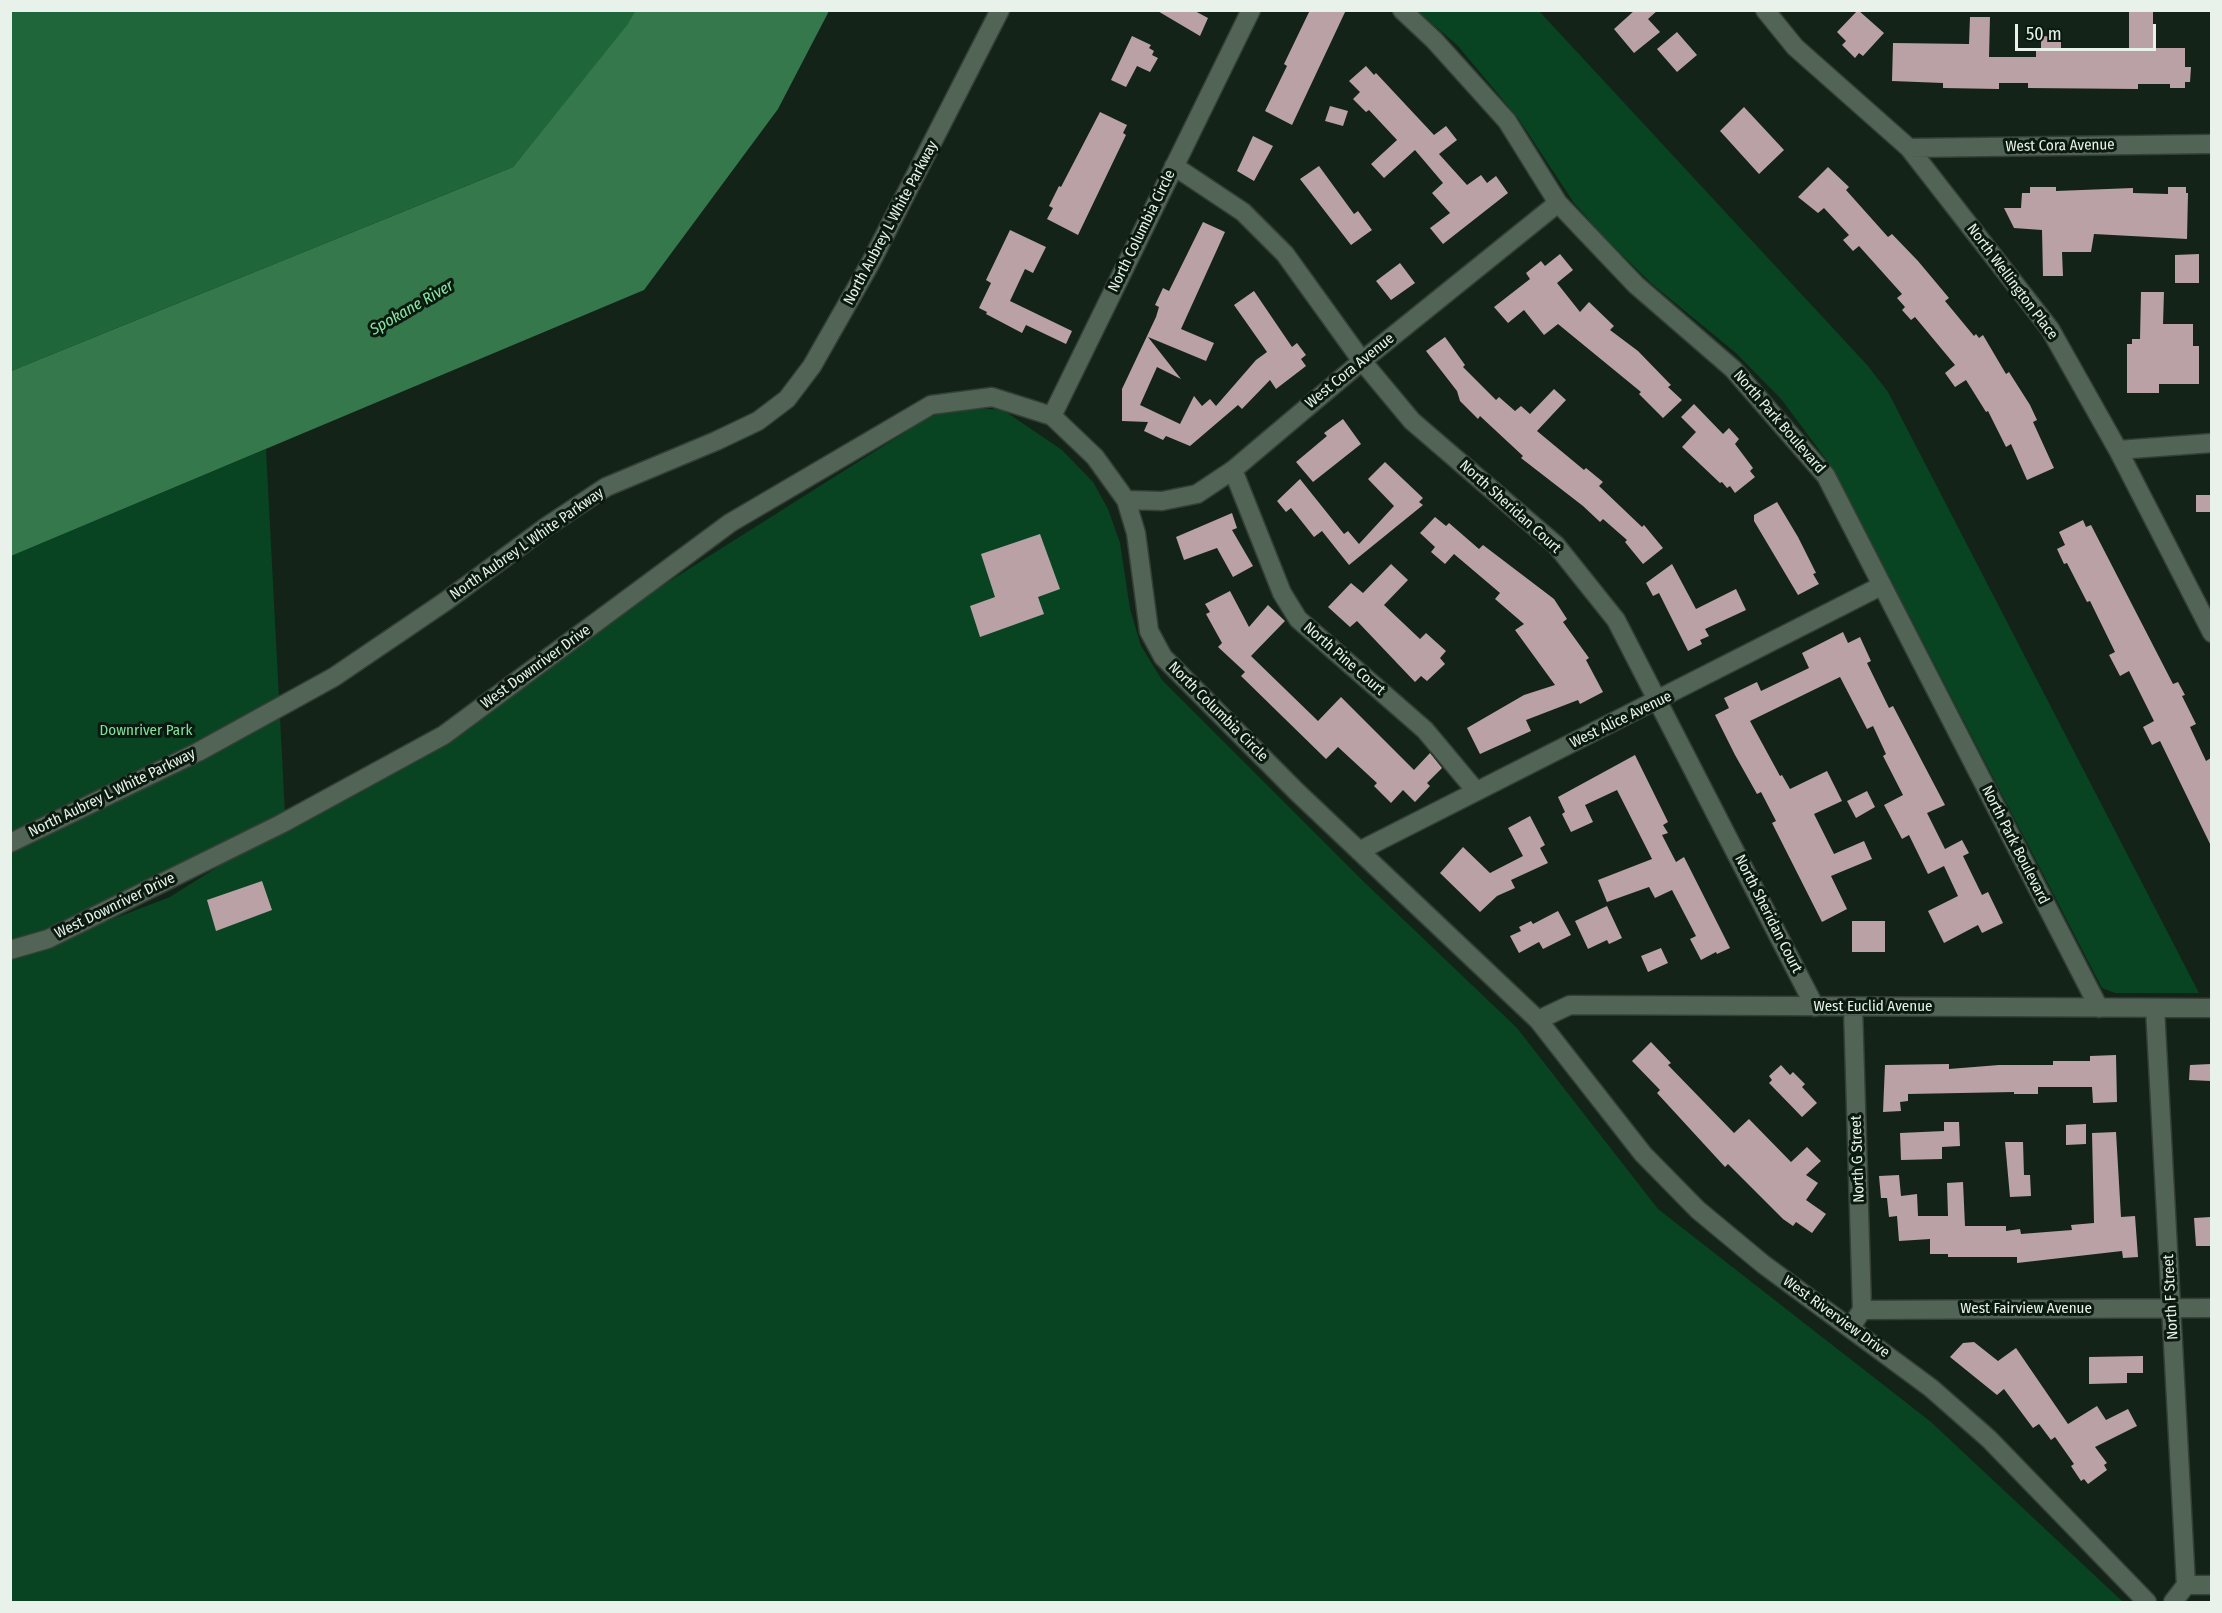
<!DOCTYPE html>
<style>
body{margin:0}
#map{position:relative;width:2222px;height:1613px;overflow:hidden;background:#142318;font-family:"Fira Sans Condensed",sans-serif}
canvas{display:block}
.frame{position:absolute;inset:0;border:12px solid #e8f2ea;pointer-events:none}
.scale{position:absolute;left:2015px;top:24px;width:141px;height:27px;box-sizing:border-box;border:3px solid #e8f2ea;border-top:0;padding-left:8px;font-size:18px;line-height:21px;white-space:nowrap;color:#e8f2ea;-webkit-text-stroke:4px #0b1a0f;paint-order:stroke}
</style>
<div id="map">
<canvas width="2222" height="1613"></canvas>
<div class="frame"></div>
<div class="scale">50 m</div>
</div>
<script>
const context = document.querySelector('canvas').getContext('2d');
context.lineJoin = 'round';
function paint(path, color) { context.fillStyle = color; context.fill(path, 'evenodd'); }
const shape = rows => new Path2D(rows.map(r => 'M' + r).join(''));
function stroke(path, color, width, dash) { context.strokeStyle = color; context.lineWidth = width; context.lineCap = dash ? 'butt' : 'round'; context.setLineDash(dash || []); context.stroke(path); }
function label(font, color, halo, rows, align = 'center') {
  context.font = font + ' "Fira Sans Condensed",sans-serif'; context.lineWidth = 6; context.setLineDash([]); context.textBaseline = 'middle'; context.strokeStyle = halo; context.fillStyle = color; for (const [text, x, y, turn = 0] of rows) {
    context.save(); context.translate(x, y); context.rotate((+turn || 0) * Math.PI / 180); context.textAlign = isNaN(turn) ? turn : align; if (halo) context.strokeText(text, 0, 0); context.fillText(text, 0, 0); context.restore();
  }
}
const green = shape([
 [1418,11,1539,11,1868,366,1888,392,2199,993,2115,993,2102,988,1834,470,1782,400,1736,353,1652,284,1605,238,1574,203,1518,118,1458,46],
 [955,407,1003,410,1062,450,1093,482,1108,509,1120,543,1130,609,1141,646,1162,680,1364,882,1517,1028,1658,1209,1931,1422,2123,1602,11,1602,11,958,170,897,926,419],
 [266,449,285,814,46,930,11,940,11,556]
]);
const forest = shape([
 [11,11,635,11,629,24,513,167,11,371]
]);
const water = shape([
 [635,11,829,11,778,109,644,290,11,556,11,371,513,167,628,24]
]);
const building = shape([
 [1156,10,1193,10,1208,18,1200,36],
 [1310,10,1346,10,1292,125,1265,111,1287,66,1284,64],
 [1635,10,1658,10,1648,19,1660,32,1634,53,1614,29],
 [1858,10,1884,33,1863,56,1859,53,1855,58,1842,45,1846,41,1837,32],
 [2129,10,2153,10,2153,48,2185,48,2185,67,2191,67,2190,82,2185,82,2185,88,2170,88,2170,84,2138,84,2138,89,2028,88,2028,83,1999,83,1999,89,1943,88,1943,83,1892,81,1893,43,1969,44,1970,17,1990,17,1989,57,2036,57,2036,49,2041,50,2041,36,2061,37,2061,49,2129,49],
 [1677,32,1697,55,1677,72,1657,49],
 [1132,36,1151,45,1149,48,1154,51,1152,55,1158,58,1150,72,1137,66,1126,87,1111,80],
 [1366,66,1374,75,1376,73,1434,135,1446,126,1457,140,1439,154,1467,185,1481,175,1487,183,1496,176,1508,193,1443,244,1430,228,1450,213,1432,193,1443,183,1415,150,1384,178,1371,164,1397,140,1369,110,1366,112,1353,99,1360,92,1349,81],
 [1330,106,1348,111,1343,126,1325,121],
 [1744,107,1784,150,1759,174,1720,131],
 [1100,112,1127,125,1123,133,1126,135,1078,235,1047,219,1053,208,1049,206,1059,186,1061,187],
 [1253,136,1273,146,1254,181,1237,171],
 [1319,166,1354,214,1358,211,1372,230,1351,245,1300,179],
 [1828,167,1849,187,1846,190,1888,237,1892,234,1918,261,1949,298,1945,301,1974,336,1976,334,1979,338,1983,335,2006,374,2009,372,2030,405,2037,420,2033,422,2054,468,2027,480,2011,444,2006,447,1988,411,1986,412,1966,380,1955,387,1945,373,1955,365,1915,317,1911,320,1902,310,1905,307,1897,298,1902,294,1859,246,1853,251,1843,240,1849,235,1824,208,1818,213,1798,197],
 [2030,187,2056,187,2056,191,2133,188,2133,193,2168,194,2168,187,2186,187,2186,193,2188,193,2187,239,2094,234,2091,252,2062,252,2063,276,2043,276,2042,230,2014,228,2004,208,2021,208,2022,193,2030,193],
 [1203,222,1225,232,1181,329,1214,343,1206,361,1148,337,1181,379,1157,367,1140,405,1180,424,1194,396,1202,406,1210,399,1216,406,1256,360,1267,352,1234,305,1254,291,1292,347,1297,343,1306,355,1301,359,1306,366,1276,389,1270,380,1242,409,1238,405,1190,446,1166,436,1163,440,1144,431,1148,422,1122,421,1122,389,1156,317,1159,307,1155,305,1163,288,1169,291],
 [1010,230,1046,247,1033,273,1025,269,1010,301,1072,331,1066,344,1026,325,1022,333,986,314,987,312,979,308,991,283,986,280],
 [1560,254,1573,270,1557,283,1580,312,1589,302,1614,326,1610,330,1638,351,1671,385,1668,387,1682,400,1663,418,1639,394,1641,392,1558,324,1544,335,1524,310,1508,323,1494,307,1530,279,1526,273,1541,261,1545,266],
 [2199,254,2199,283,2175,283,2175,255],
 [1400,263,1415,283,1391,300,1376,281],
 [2141,292,2164,292,2163,324,2193,324,2193,346,2199,346,2199,384,2159,384,2159,393,2127,393,2127,344,2132,344,2132,339,2140,339],
 [1445,337,1465,365,1463,367,1496,400,1499,397,1515,411,1521,406,1530,414,1554,389,1566,400,1537,431,1584,470,1586,468,1603,482,1599,486,1642,527,1644,525,1663,548,1643,564,1625,542,1627,540,1603,519,1600,522,1583,506,1521,458,1523,456,1480,416,1478,419,1460,401,1457,391,1426,351],
 [1694,404,1723,434,1729,428,1739,439,1735,444,1753,468,1750,471,1755,477,1735,493,1730,486,1727,488,1722,482,1720,483,1682,447,1696,432,1681,417],
 [1343,419,1361,444,1313,482,1296,462,1327,436,1324,433],
 [1385,462,1423,498,1419,502,1423,505,1349,565,1322,531,1314,537,1291,508,1286,512,1277,501,1300,479,1344,534,1348,531,1359,544,1394,506,1368,479],
 [2196,495,2211,495,2211,512,2196,512],
 [1777,502,1798,537,1816,573,1813,574,1819,584,1798,595,1754,521,1754,515],
 [1232,513,1237,528,1232,530,1253,566,1233,577,1217,548,1184,560,1176,537],
 [1435,517,1446,526,1449,523,1479,549,1483,545,1554,599,1567,619,1563,622,1589,658,1586,660,1603,692,1580,704,1578,700,1526,720,1531,731,1480,754,1467,728,1524,695,1555,685,1515,630,1524,624,1495,599,1500,593,1454,554,1445,564,1431,552,1435,547,1420,533],
 [2083,520,2086,527,2091,525,2173,684,2178,682,2185,695,2182,696,2196,724,2190,727,2206,761,2211,758,2211,846,2160,741,2152,745,2143,727,2154,721,2129,671,2120,676,2109,655,2115,652,2090,601,2087,602,2067,563,2064,564,2057,549,2065,545,2059,532],
 [1040,534,1060,589,1038,597,1044,614,980,637,970,606,995,597,981,554],
 [1391,564,1408,580,1384,605,1420,639,1426,633,1446,651,1440,658,1445,664,1427,681,1421,676,1415,682,1357,621,1350,627,1328,607,1351,583,1363,593],
 [1672,564,1696,609,1736,589,1746,610,1705,629,1709,636,1700,640,1702,644,1688,651,1659,593,1653,596,1646,583],
 [1230,591,1249,627,1268,605,1285,621,1251,656,1318,721,1341,697,1414,770,1430,753,1442,768,1427,783,1430,786,1415,802,1403,790,1391,803,1374,786,1377,783,1338,747,1326,759,1241,676,1245,672,1218,647,1222,643,1206,614,1210,612,1205,604],
 [1843,632,1848,643,1860,637,1871,661,1867,663,1889,708,1893,706,1945,805,1927,813,1945,849,1962,840,1969,853,1963,856,1982,895,1988,892,2003,923,1982,933,1978,925,1944,943,1928,911,1958,896,1944,866,1928,874,1909,835,1902,839,1884,805,1903,795,1883,756,1886,754,1873,726,1867,729,1840,677,1750,721,1780,776,1782,775,1790,789,1827,771,1842,801,1814,814,1834,854,1864,841,1872,859,1831,876,1847,909,1822,922,1772,823,1776,821,1761,792,1757,794,1735,755,1715,715,1729,708,1724,698,1757,682,1761,691,1809,668,1802,653],
 [1635,755,1668,822,1663,825,1668,833,1662,835,1676,862,1684,857,1730,948,1717,954,1716,952,1701,960,1690,939,1696,936,1672,890,1655,898,1649,887,1607,902,1598,880,1652,859,1617,790,1585,805,1593,822,1571,832,1562,814,1565,812,1558,797],
 [1867,791,1875,807,1856,818,1847,801],
 [1530,816,1545,845,1540,848,1548,863,1511,880,1515,888,1497,896,1480,912,1440,873,1463,847,1490,873,1523,856,1508,828],
 [262,881,272,910,216,931,207,900],
 [1607,906,1622,938,1609,944,1607,940,1588,949,1575,921],
 [1558,911,1571,935,1543,949,1539,942,1519,953,1510,936,1521,931,1519,927,1531,921,1533,924],
 [1852,921,1885,921,1885,952,1852,952],
 [1661,948,1668,963,1648,972,1641,956],
 [1651,1042,1671,1063,1668,1065,1734,1133,1749,1119,1791,1162,1807,1147,1821,1161,1806,1175,1818,1183,1806,1200,1826,1214,1812,1233,1796,1222,1793,1226,1783,1219,1728,1164,1725,1167,1657,1093,1660,1090,1632,1061],
 [2116,1055,2117,1102,2093,1103,2092,1087,2038,1087,2038,1094,2014,1094,2014,1092,1908,1094,1908,1101,1900,1102,1901,1111,1883,1112,1885,1065,1949,1064,1949,1069,1999,1065,2053,1065,2053,1061,2090,1061,2090,1056],
 [2211,1064,2211,1081,2189,1080,2190,1065],
 [1781,1065,1790,1075,1793,1072,1805,1084,1802,1087,1817,1103,1802,1117,1769,1083,1772,1080,1769,1076],
 [1944,1122,1959,1122,1960,1146,1942,1147,1942,1159,1901,1160,1900,1133,1944,1131],
 [2086,1124,2086,1144,2066,1145,2066,1125],
 [2116,1132,2121,1217,2135,1216,2138,1257,2123,1258,2122,1251,2017,1263,2017,1257,1948,1257,1948,1254,1930,1254,1930,1239,1899,1241,1897,1216,1889,1217,1887,1198,1881,1198,1879,1176,1899,1175,1901,1196,1917,1194,1918,1216,1948,1216,1947,1183,1963,1182,1965,1226,2006,1226,2006,1231,2020,1229,2021,1234,2072,1230,2071,1225,2094,1223,2092,1133],
 [2005,1142,2023,1142,2024,1175,2030,1175,2031,1196,2010,1197],
 [2211,1217,2211,1246,2196,1246,2194,1218],
 [1974,1342,1998,1361,2016,1348,2068,1424,2097,1406,2106,1420,2128,1409,2137,1426,2095,1447,2107,1463,2104,1465,2107,1470,2088,1484,2084,1479,2081,1481,2071,1466,2074,1464,2055,1437,2051,1440,2039,1424,2033,1428,2004,1389,1997,1395,1950,1357,1963,1343],
 [2143,1356,2143,1373,2127,1373,2127,1383,2089,1384,2089,1357]
]);
const street = shape([
 [1402,10,1434,40,1507,121,1558,203,1636,285,1733,369,1826,476,2099,1008],
 [1765,10,1795,47,1909,148,2050,329,2118,450,2212,633],
 [1909,148,2212,144],
 [1174,166,1243,212,1285,254,1362,361,1412,421,1556,545,1616,620,1815,1007],
 [1052,416,1251,10],
 [2118,450,2212,443],
 [1233,470,1282,593,1298,619,1425,730,1476,791],
 [1126,500,1162,501,1197,494,1233,470,1362,361,1558,203],
 [10,843,198,752,334,677,446,601,546,527,606,487,716,441,758,421,787,399,812,366,870,264,1000,10],
 [1359,851,1881,586],
 [10,950,48,939,281,824,444,735,730,523,931,405,992,397,1052,416,1095,457,1126,500,1136,533,1149,631,1163,657,1297,792,1538,1020,1643,1154,1698,1210,1763,1264,1931,1388,1989,1439,2147,1602],
 [1853,1007,1862,1310],
 [2155,1008,2186,1585],
 [1538,1020,1570,1005,2212,1008],
 [1851,1327,1862,1310,2212,1308],
 [2173,1602,2186,1585,2212,1585]
]);
const streetNames = [
 ["West Cora Avenue",2060,146,-1],
 ["North Aubrey L White Parkway",891,223,-62],
 ["North Columbia Circle",1142,231,-64],
 ["North Wellington Place",2012,282,53],
 ["West Cora Avenue",1350,371,-39],
 ["North Park Boulevard",1779,422,49],
 ["North Sheridan Court",1510,507,42],
 ["North Aubrey L White Parkway",527,544,-35],
 ["North Pine Court",1344,659,41],
 ["West Downriver Drive",536,667,-36],
 ["North Columbia Circle",1218,712,45],
 ["West Alice Avenue",1621,720,-26],
 ["North Aubrey L White Parkway",112,793,-26],
 ["North Park Boulevard",2015,845,63],
 ["West Downriver Drive",115,906,-26],
 ["North Sheridan Court",1768,914,63],
 ["West Euclid Avenue",1873,1007],
 ["North G Street",1858,1159,-92],
 ["North F Street",2171,1297,-93],
 ["West Fairview Avenue",2026,1309],
 ["West Riverview Drive",1836,1317,36]
];
const parkNames = [
 ["Downriver Park",146,731]
];
const waterNames = [
 ["Spokane River",412,308,-30]
];
paint(green, '#084422');
paint(forest, '#1f663a');
paint(water, '#34784b');
paint(building, '#baa1a5');
stroke(street, '#343f37', 21);
stroke(street, '#526456', 18);
label('15px', '#e8f2ea', '#0b1a0f', streetNames);
label('15px', '#83e19f', '#0b1a0f', parkNames);
label('italic 16px', '#88e6a4', '#0b1a0f', waterNames);
</script>
